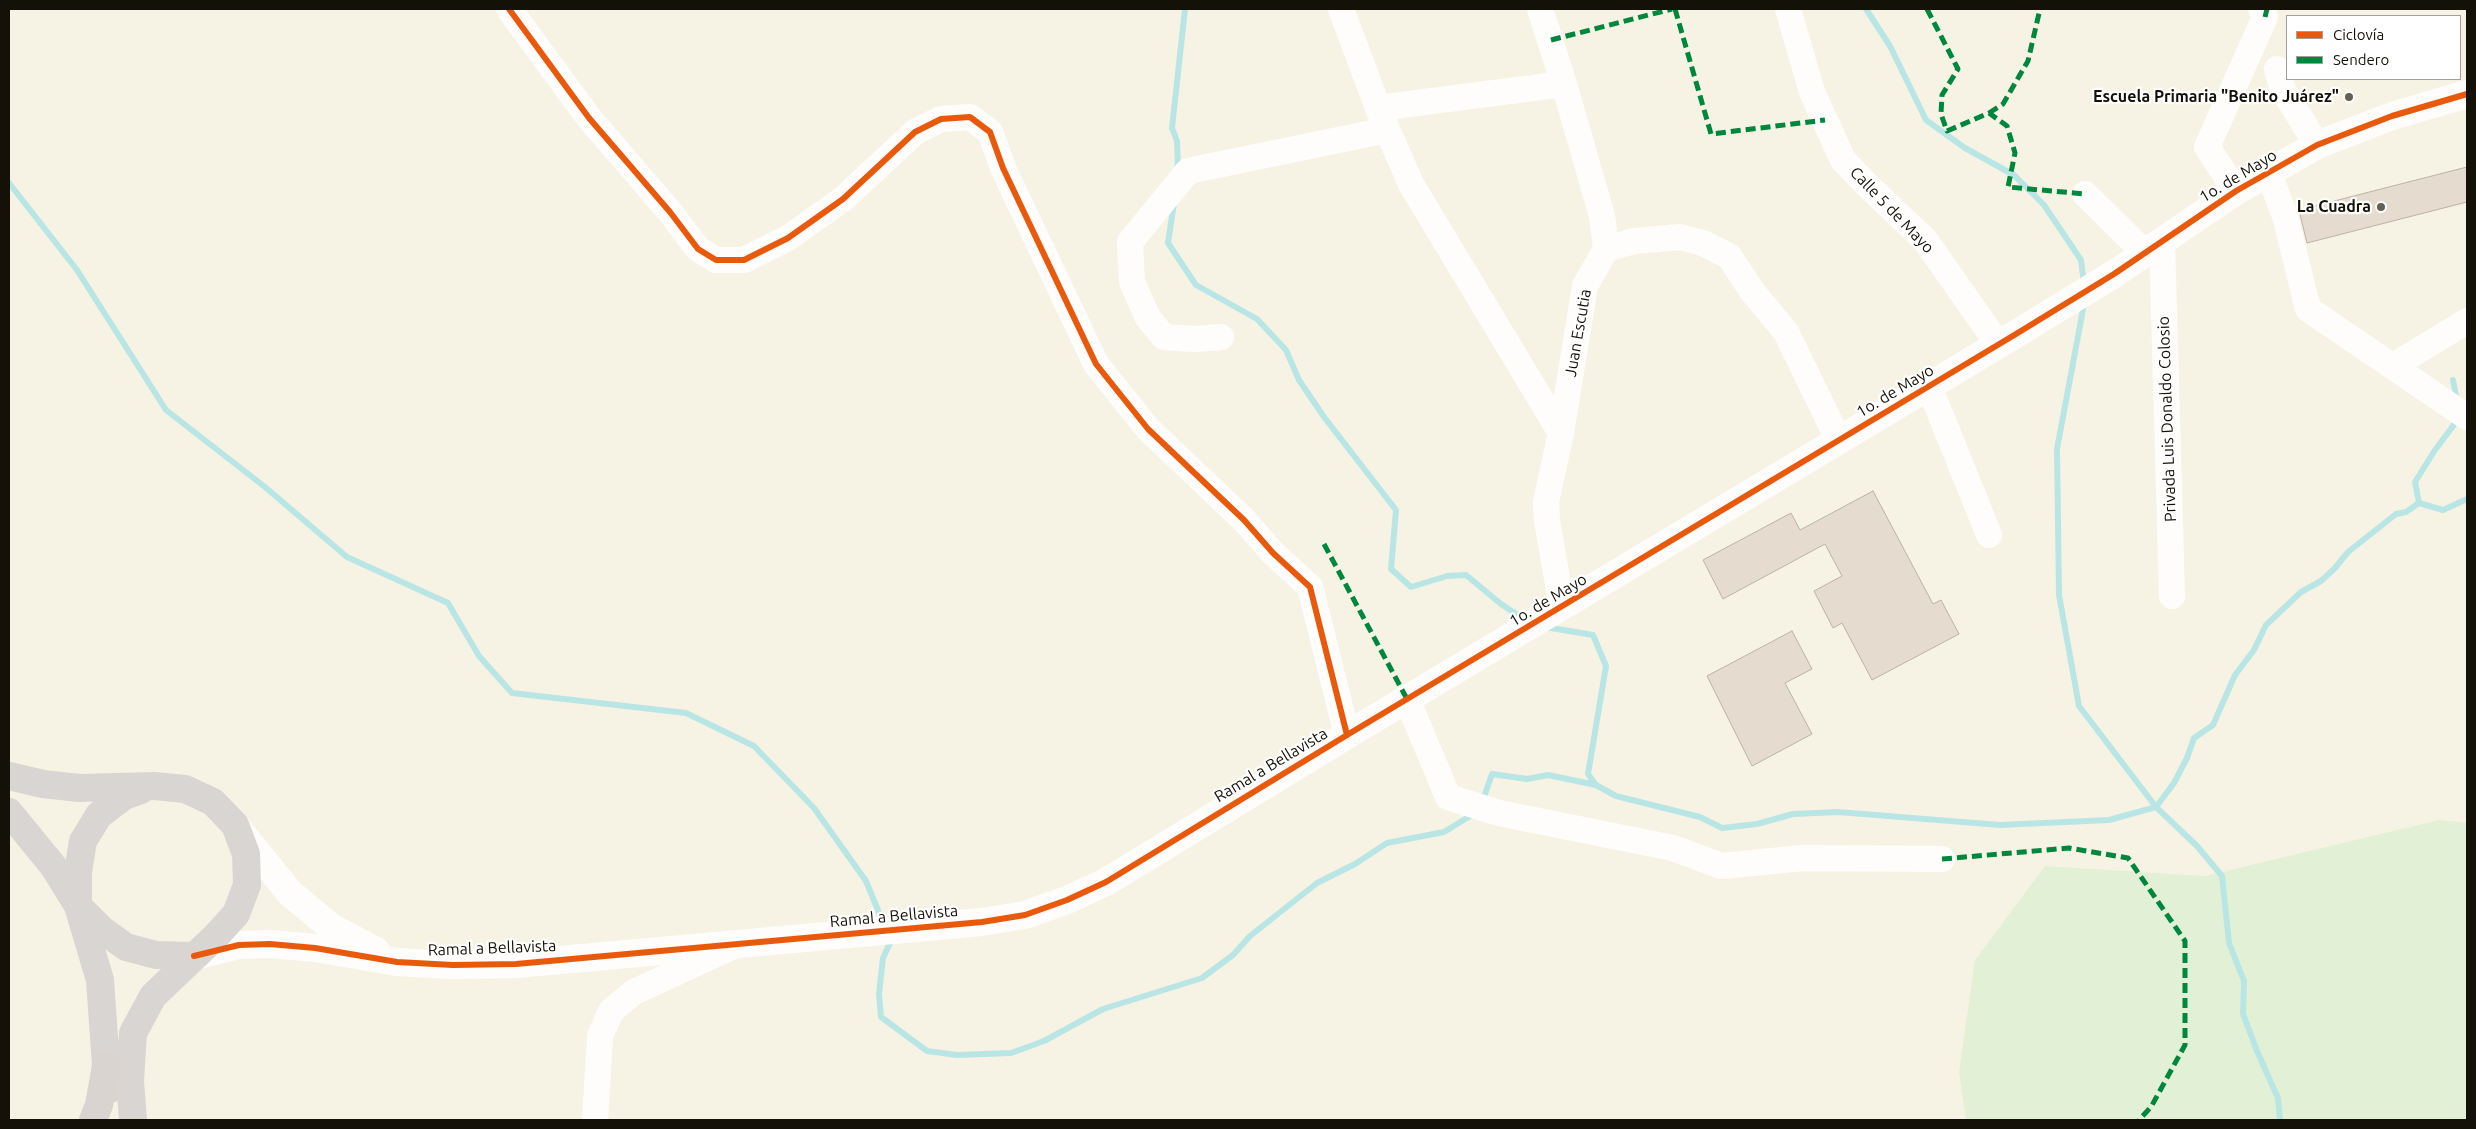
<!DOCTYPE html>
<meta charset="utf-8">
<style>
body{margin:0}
#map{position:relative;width:2476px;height:1129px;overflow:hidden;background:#f7f3e4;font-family:Ubuntu,sans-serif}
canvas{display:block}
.frame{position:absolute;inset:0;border:10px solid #141108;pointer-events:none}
.legend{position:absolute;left:2286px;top:15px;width:175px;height:65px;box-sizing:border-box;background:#fff;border:1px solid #a1a09c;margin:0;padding:6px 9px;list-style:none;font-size:15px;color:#141108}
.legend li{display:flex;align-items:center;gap:10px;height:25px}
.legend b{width:25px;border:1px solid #a1a09c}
</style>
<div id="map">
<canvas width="2476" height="1129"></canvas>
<div class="frame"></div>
<ul class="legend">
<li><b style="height:6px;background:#e8590c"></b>Ciclovía</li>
<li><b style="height:6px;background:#00873e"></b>Sendero</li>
</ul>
</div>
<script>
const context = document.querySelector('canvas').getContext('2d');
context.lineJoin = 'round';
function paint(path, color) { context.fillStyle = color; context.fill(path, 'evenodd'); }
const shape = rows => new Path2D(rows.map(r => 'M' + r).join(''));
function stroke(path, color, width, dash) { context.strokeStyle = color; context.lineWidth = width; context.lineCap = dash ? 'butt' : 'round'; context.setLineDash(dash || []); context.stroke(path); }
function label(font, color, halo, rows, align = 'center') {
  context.font = font + ' Ubuntu,sans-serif'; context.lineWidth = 4.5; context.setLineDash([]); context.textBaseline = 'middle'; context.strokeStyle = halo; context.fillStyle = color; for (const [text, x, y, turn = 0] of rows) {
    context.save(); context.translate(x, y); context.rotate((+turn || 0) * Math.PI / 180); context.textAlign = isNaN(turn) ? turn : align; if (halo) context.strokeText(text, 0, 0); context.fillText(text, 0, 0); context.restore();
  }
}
const green = shape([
 [2439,820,2467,823,2467,1120,1966,1120,1959,1072,1975,960,2045,866,2205,876]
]);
const stream = shape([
 [1866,9,1890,46,1926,120,1965,148,2014,175,2044,205,2081,260,2084,284],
 [1178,171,1177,141,1172,128,1185,9],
 [9,183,77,270,166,410,265,487,347,557,448,603,479,656,512,693,686,713,754,746,814,808,866,881,884,925],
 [1174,203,1168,243,1196,285,1257,319,1286,350,1299,380,1324,417,1396,510,1391,569,1411,587,1447,576,1466,575,1501,604,1524,619],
 [2084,304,2057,449,2059,595,2079,706,2156,807,2197,846,2222,876,2229,943,2244,981,2243,1014,2257,1051,2278,1098,2280,1120],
 [2453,380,2457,401],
 [2419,503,2415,482,2435,450,2459,418],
 [1545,627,1593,635,1606,666,1588,774,1596,785,1616,796,1700,817,1722,828,1757,824,1793,814,1838,812,2000,825,2109,820,2156,807,2174,783,2187,758,2194,738,2213,725,2235,675,2254,650,2266,625,2301,592,2321,581,2335,568,2348,552,2396,514,2406,512,2419,503,2443,510,2467,499],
 [1482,803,1492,774,1527,779,1548,775,1596,785],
 [888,937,890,943,883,958,879,994,881,1017,927,1051,957,1055,1011,1053,1044,1041,1103,1009,1202,978,1233,955,1250,936,1317,883,1355,864,1387,843,1444,832,1475,813]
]);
const building = shape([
 [2467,167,2467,202,2307,243,2299,210,2467,167],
 [1873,491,1933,604,1941,600,1959,634,1872,680,1842,623,1833,628,1814,591,1842,576,1825,544,1723,599,1703,560,1791,513,1800,530,1873,491],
 [1792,631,1812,669,1785,683,1812,734,1752,766,1707,676,1792,631]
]);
const street = shape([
 [509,9,589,118,670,212,698,249,716,260,744,260,788,238,843,199,915,132,941,119,970,117,990,132,1003,168,1096,364,1148,429,1244,520,1273,553,1310,587,1347,735],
 [1341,9,1378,108,1411,184,1561,433],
 [1540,9,1564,84,1602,216,1606,249,1585,286,1561,433,1546,502,1547,521,1562,607],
 [1788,9,1812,92,1843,160,1866,184,1925,240,1998,344],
 [2277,69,2283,90,2317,145],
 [1378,108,1564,84],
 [2269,174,2285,216,2308,309,2467,417],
 [2236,191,2207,147,2265,17,2261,9],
 [2085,194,2144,252],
 [2162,241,2172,596],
 [1606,249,1634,241,1680,237,1703,243,1729,256,1752,291,1786,332,1839,441],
 [1221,337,1194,339,1164,337,1148,318,1132,282,1130,242,1188,171,1387,130],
 [2393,366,2467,321],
 [1929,386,1989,535],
 [1407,699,1448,797,1499,813,1673,848,1721,866,1803,858,1942,859],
 [595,1120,600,1036,611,1011,634,992,734,946]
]);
const secondary = shape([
 [238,829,290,893,332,928,376,951],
 [194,956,239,945,270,944,315,948,397,962,453,965,516,964,982,922,1025,915,1067,900,1106,882,1347,735,2016,334,2114,274,2236,191,2317,145,2392,116,2467,94]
]);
const primary = shape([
 [9,776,43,784,79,788,154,786,185,789,213,802,235,825,246,854,247,885,236,914,215,937,153,996,133,1033,130,1081,133,1120],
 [141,790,124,796,99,815,83,841,78,872,78,906,101,929,126,947,156,955,194,956],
 [9,812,54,867,78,906,100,980,106,1066,110,1089]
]);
const highway = shape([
 [93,1120,99,1105,106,1066]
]);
const quiet = shape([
 [1675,9,1711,134,1825,120],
 [1927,9,1958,69,1942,95,1941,114,1947,131,1989,113,2007,126,2015,153,2008,187,2085,194],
 [2265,17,2267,9],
 [1551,40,1672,9],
 [1989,113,2003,104,2028,61,2040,9],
 [1324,544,1407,699],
 [1942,859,2069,848,2128,858,2185,941,2185,1045,2151,1107,2139,1120]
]);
const cycleway = shape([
 [509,9,589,118,670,212,698,249,716,260,744,260,788,238,843,199,915,132,941,119,970,117,990,132,1003,168,1096,364,1148,429,1244,520,1273,553,1310,587,1347,735],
 [194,956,239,945,270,944,315,948,397,962,453,965,516,964,982,922,1025,915,1067,900,1106,882,1347,735,2016,334,2114,274,2236,191,2317,145,2392,116,2467,94]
]);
const markers = [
 [2349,97,5,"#636055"],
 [2381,207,5,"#636055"]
];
const poiNames = [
 ["Escuela Primaria \"Benito Juárez\"",2339,97],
 ["La Cuadra",2371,207]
];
const streetNames = [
 ["1o. de Mayo",2238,176,-31],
 ["Calle 5 de Mayo",1892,210,46],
 ["Juan Escutia",1578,333,-80],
 ["1o. de Mayo",1895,391,-31],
 ["Privada Luis Donaldo Colosio",2167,419,-92],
 ["1o. de Mayo",1548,600,-31],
 ["Ramal a Bellavista",1271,765,-31],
 ["Ramal a Bellavista",894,916,-5],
 ["Ramal a Bellavista",492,948,-2]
];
paint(green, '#e2f1d5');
stroke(stream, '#b9e6e5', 6);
paint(building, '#e6dbcf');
stroke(building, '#b9b2a9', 1);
stroke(street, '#fefdfb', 26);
stroke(secondary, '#fefdfb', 28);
stroke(primary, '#d9d5d2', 28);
stroke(highway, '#dad4d1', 28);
stroke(quiet, '#00873e', 5, [10, 5]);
stroke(cycleway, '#e8590c', 6);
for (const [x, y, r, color] of markers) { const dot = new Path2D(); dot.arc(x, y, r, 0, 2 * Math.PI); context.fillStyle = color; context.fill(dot); stroke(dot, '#fff', 2); }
label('bold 16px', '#141108', '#fff', poiNames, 'right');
label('16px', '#141108', '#fff', streetNames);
</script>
